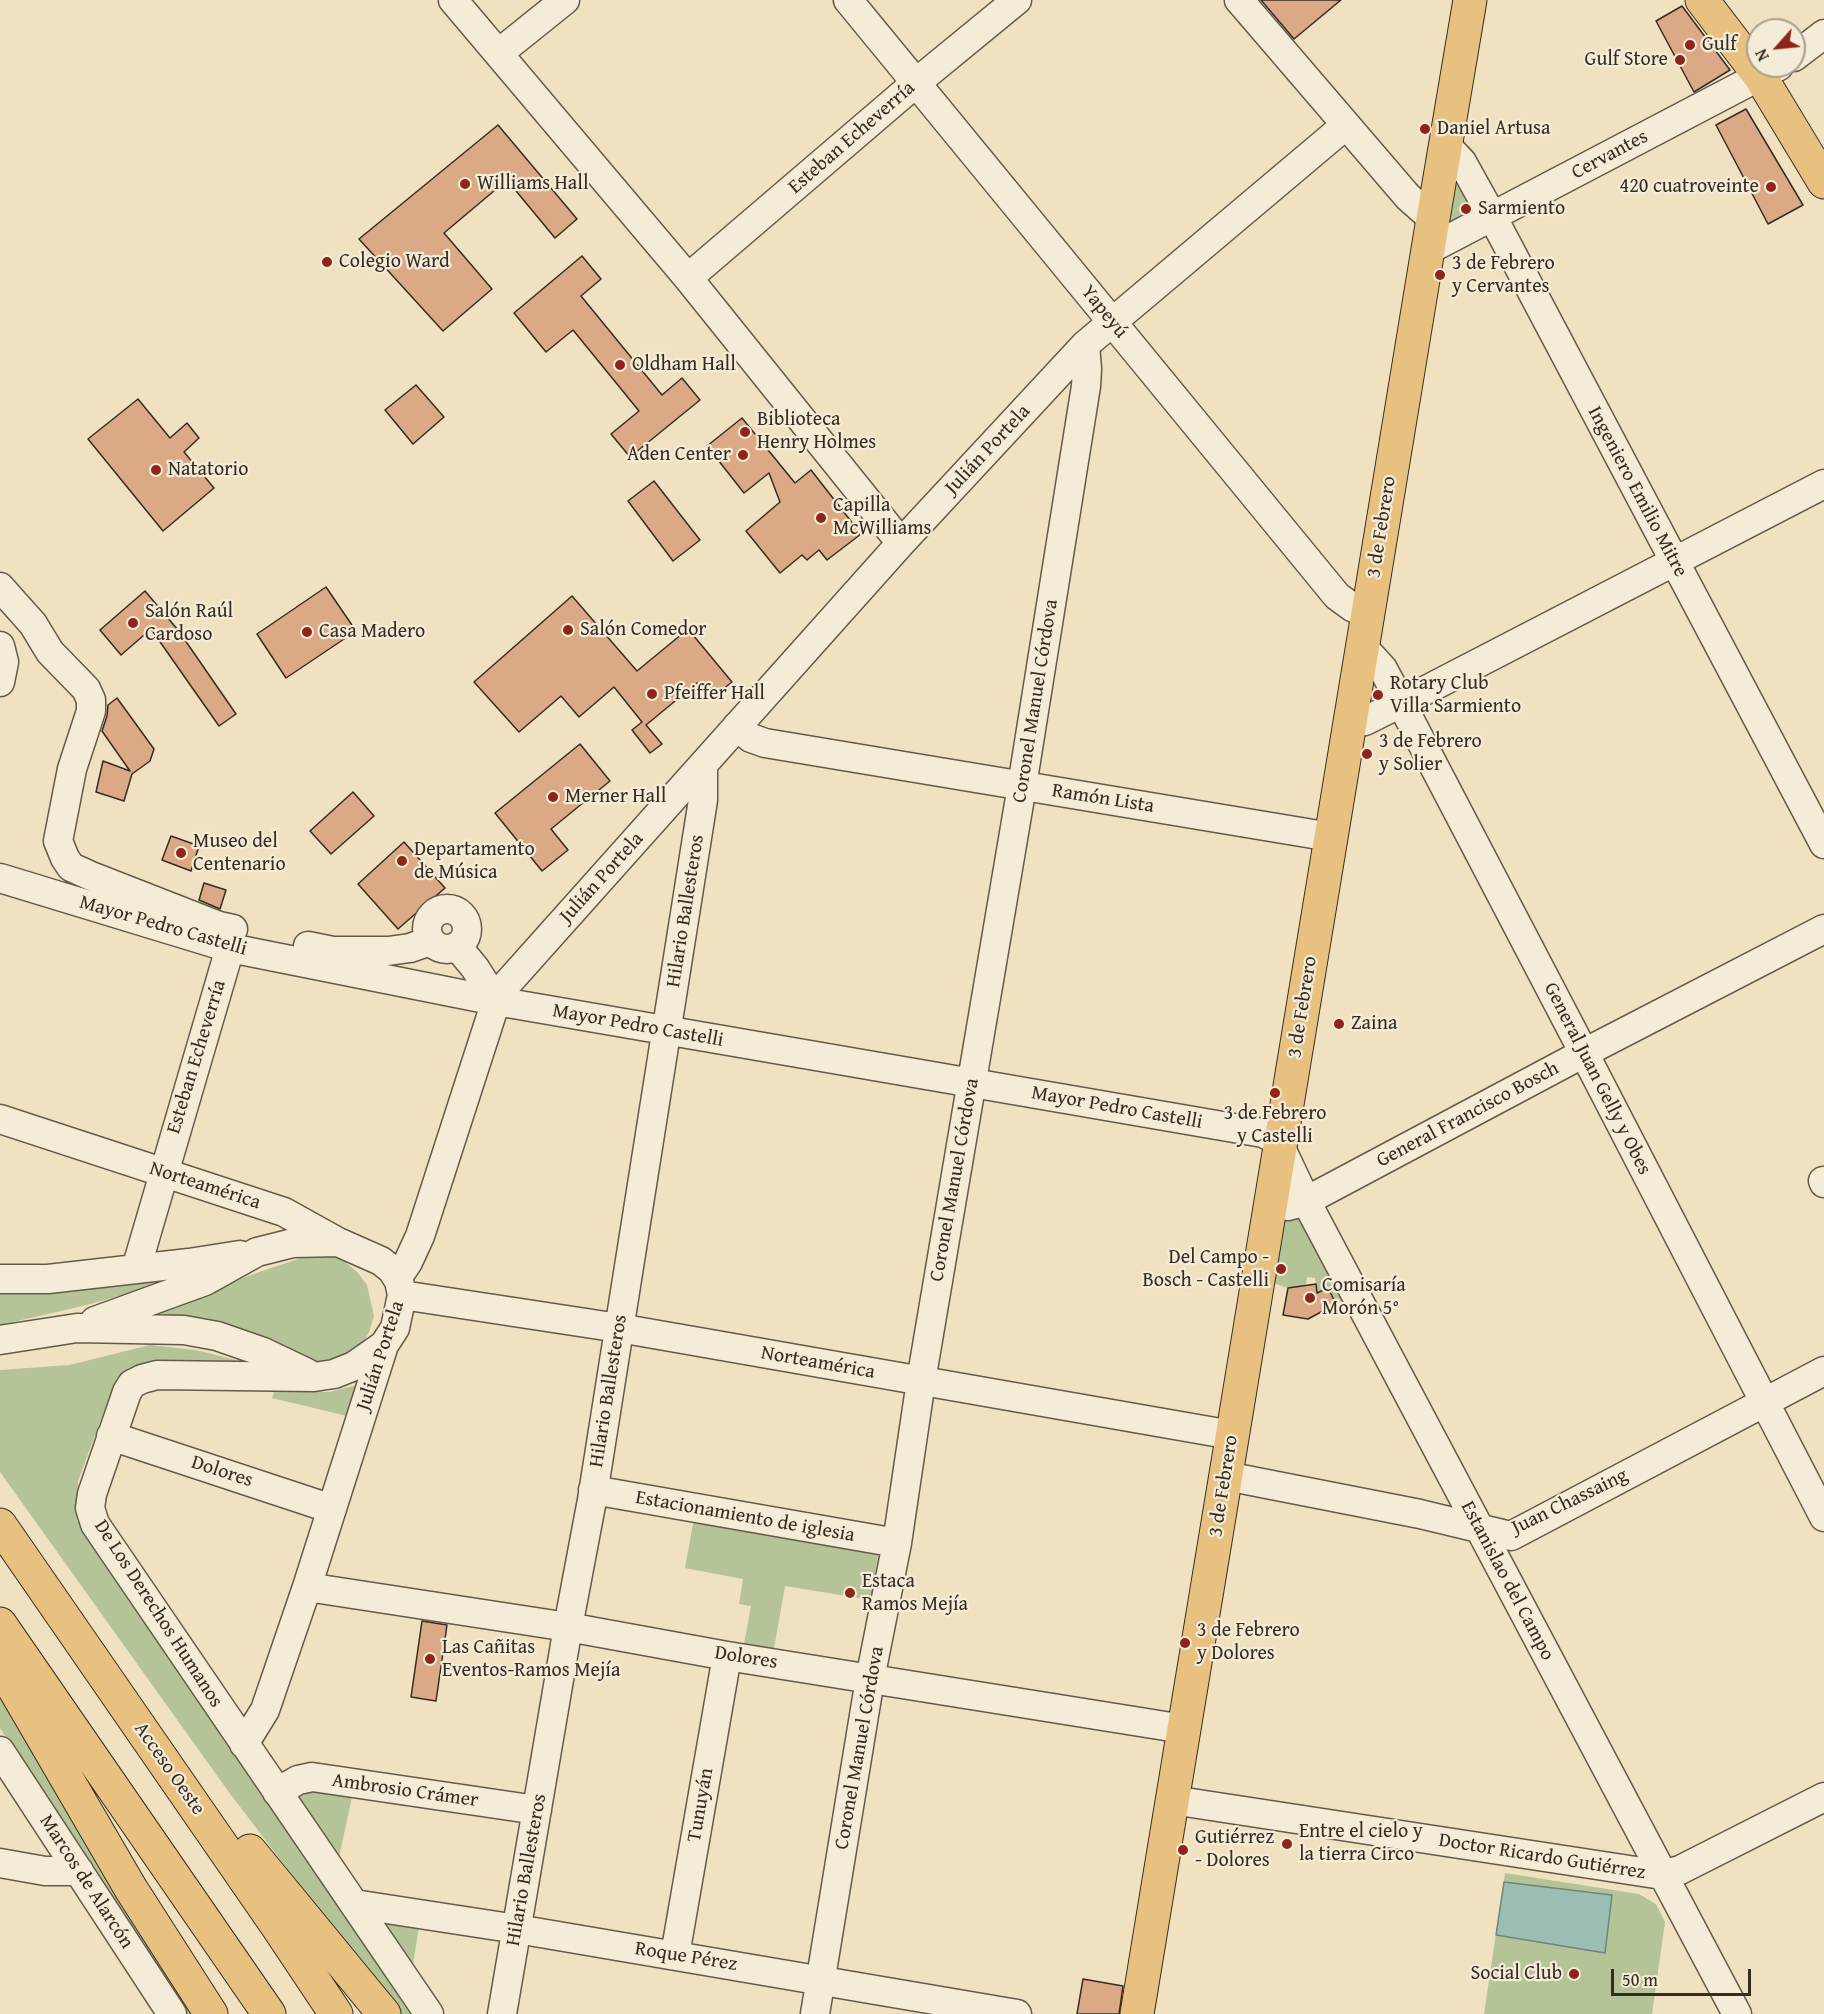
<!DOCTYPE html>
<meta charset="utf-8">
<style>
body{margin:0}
#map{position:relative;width:1824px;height:2014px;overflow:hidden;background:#f0e2c1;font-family:"Gentium Book Plus",serif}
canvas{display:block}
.north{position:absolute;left:1746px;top:18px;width:60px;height:60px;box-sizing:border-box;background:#f5ecd7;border:2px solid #a89f8f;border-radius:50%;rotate:243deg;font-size:16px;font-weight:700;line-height:24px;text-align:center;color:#352c23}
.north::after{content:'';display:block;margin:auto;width:21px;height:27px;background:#8f2418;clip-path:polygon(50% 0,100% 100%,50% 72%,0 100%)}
.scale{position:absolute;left:1611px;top:1969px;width:140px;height:27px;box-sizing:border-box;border:3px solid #352c23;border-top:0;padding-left:8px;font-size:18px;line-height:21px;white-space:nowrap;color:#352c23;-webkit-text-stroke:4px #f5ecd7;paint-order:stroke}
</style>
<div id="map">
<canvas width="1824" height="2014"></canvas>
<div class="north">N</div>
<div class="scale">50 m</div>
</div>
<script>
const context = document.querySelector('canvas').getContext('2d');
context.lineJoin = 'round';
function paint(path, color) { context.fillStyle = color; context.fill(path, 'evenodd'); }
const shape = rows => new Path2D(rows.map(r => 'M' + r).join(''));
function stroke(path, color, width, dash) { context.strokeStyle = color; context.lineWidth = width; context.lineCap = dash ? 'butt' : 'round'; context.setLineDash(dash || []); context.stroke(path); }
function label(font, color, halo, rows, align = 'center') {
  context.font = font + ' "Gentium Book Plus",serif'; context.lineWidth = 4.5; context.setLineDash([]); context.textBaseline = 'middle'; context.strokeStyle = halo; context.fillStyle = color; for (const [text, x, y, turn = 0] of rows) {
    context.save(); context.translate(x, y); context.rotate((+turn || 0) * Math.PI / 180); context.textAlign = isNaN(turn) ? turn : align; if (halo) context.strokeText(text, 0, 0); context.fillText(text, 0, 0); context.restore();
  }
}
const green = shape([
 [1461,182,1479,205,1448,232,1452,187],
 [1297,1217,1303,1225,1342,1301,1336,1304,1327,1288,1317,1293,1315,1278,1307,1277,1306,1285,1288,1288,1270,1282,1281,1220],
 [325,1253,344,1261,358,1273,367,1285,374,1316,369,1332,362,1345,337,1363,314,1363,122,1323,262,1271,304,1257],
 [205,1271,87,1305,0,1325,0,1290],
 [150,1345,196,1350,240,1361,242,1365,137,1368,113,1387,78,1481,77,1520,181,1668,410,2014,398,2014,228,1791,0,1472,0,1370,69,1365],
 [361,1384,351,1417,272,1398,274,1392,329,1392],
 [694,1518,879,1550,871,1600,785,1586,773,1654,743,1649,751,1606,739,1604,743,1579,685,1568],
 [0,1684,199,2014,182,2014,12,1748,0,1728],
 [299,1789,352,1797,338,1862,293,1796],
 [1505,1873,1639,1894,1656,1904,1665,1922,1652,2014,1484,2014],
 [389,1922,419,1927,413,1964,386,1926]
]);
const water = shape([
 [1504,1882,1612,1895,1605,1953,1496,1935,1504,1882]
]);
const building = shape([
 [1261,0,1341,0,1294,39,1261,0],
 [1682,6,1730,70,1694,92,1656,21,1682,6],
 [1746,109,1803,205,1768,224,1716,125,1746,109],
 [498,125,577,219,555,238,507,180,444,233,492,289,443,331,359,239,498,125],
 [582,256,601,279,581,296,662,395,682,378,700,400,630,457,611,434,639,411,573,330,546,352,514,313,582,256],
 [416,385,444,417,413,444,385,410,416,385],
 [138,399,170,438,187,423,199,438,184,452,214,488,163,531,88,439,138,399],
 [742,418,795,483,811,470,861,534,827,560,819,550,807,560,802,555,780,573,746,531,780,502,769,473,744,493,707,446,742,418],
 [654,481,700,540,673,561,628,501,654,481],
 [326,587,356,631,286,678,257,634,326,587],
 [145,591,178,630,236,714,219,726,151,629,121,655,100,630,145,591],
 [572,596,637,671,688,629,732,682,711,699,697,683,646,725,662,744,650,753,632,730,642,722,614,687,579,717,561,696,519,732,474,682,572,596],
 [117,698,154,749,150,761,132,774,124,801,96,792,103,761,130,771,102,731,107,716,108,705,117,698],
 [580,744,610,781,551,829,568,850,542,871,495,813,580,744],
 [353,792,374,816,331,854,310,831,353,792],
 [171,836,199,846,191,871,162,860,171,836],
 [404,842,445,888,398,929,358,884,404,842],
 [204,883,226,890,220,909,199,900,204,883],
 [1316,1284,1317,1293,1328,1288,1336,1304,1308,1319,1283,1315,1288,1288,1316,1284],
 [422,1621,447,1625,436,1701,411,1697,422,1621],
 [1083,1979,1123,1986,1119,2014,1077,2014,1083,1979]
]);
const minor = shape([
 [453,0,688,278,901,543],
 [848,0,1337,596,1352,607,1368,615],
 [1239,0,1408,197,1433,219],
 [499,53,565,0],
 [1794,57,1824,34],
 [1445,144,1462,162,1492,216,1824,844],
 [1428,250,1779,66],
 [688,278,917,82,1017,0],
 [0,587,33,624,50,652,86,689,91,700,91,711,72,769,58,841,65,858,71,867,91,876,219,926,233,929],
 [0,646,4,662,0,682],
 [1362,646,1383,669,1401,703,1584,1053,1824,1517],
 [1349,724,1365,721,1401,703,1824,484],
 [737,726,751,738,765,743,1331,837],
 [0,878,230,948,496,1001,1263,1133,1273,1138,1280,1146,1306,1201,1737,2014],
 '427 929a20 20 0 1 1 40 0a20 20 0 1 1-40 0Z',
 [308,946,333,951,388,951,410,948,430,941],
 [457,946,475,968,496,1001],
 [0,1119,284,1212,338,1242,381,1261,392,1270,399,1281,402,1295,395,1328,384,1345,307,1587,265,1710,244,1744],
 [1823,1181,1824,1183],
 [1288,1206,1306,1201,1584,1053,1824,929],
 [136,1269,230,948],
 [398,1277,408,1262,420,1236,496,1001,506,985,901,543,1085,345,1346,125],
 [0,1279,48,1279,189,1263,240,1255],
 [402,1295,619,1328,1232,1435],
 [95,1321,205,1281,257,1252,293,1243,338,1242],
 [0,1340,77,1328,184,1330,217,1336,263,1352,307,1373],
 [384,1345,354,1366,334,1374,314,1377,157,1375,142,1379,132,1384,127,1392,92,1494,90,1508,95,1524,429,2014],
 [111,1436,332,1509],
 [1226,1476,1420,1514,1511,1536,1824,1371],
 [593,1490,897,1543],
 [307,1587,568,1627,727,1656,1184,1729],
 [0,1751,172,2014],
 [277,1792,298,1780,312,1777,537,1810],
 [1172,1800,1662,1875,1680,1870,1824,1797],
 [0,1863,45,1871,79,1871],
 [354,1904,517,1929,1017,2014],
 [675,1955,727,1656],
 [502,2014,568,1627,592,1500,703,800,703,767],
 [815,2014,870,1679,897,1543,921,1381,1022,786,1086,386,1087,369,1085,345]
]);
const major = shape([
 [1702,0,1760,76,1824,182],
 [1137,2014,1433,219,1470,0]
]);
const highway = shape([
 [0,1525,278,1927,336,2014],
 [0,1624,269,2014],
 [0,1664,131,1889,211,2014],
 [250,1851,384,2014]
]);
const markers = [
 [1690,45,6,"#8f2418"],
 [1680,60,6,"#8f2418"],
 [1425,129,6,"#8f2418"],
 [465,184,6,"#8f2418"],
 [1771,187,6,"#8f2418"],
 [1466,209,6,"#8f2418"],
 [327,262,6,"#8f2418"],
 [1440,275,6,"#8f2418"],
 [620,365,6,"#8f2418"],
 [745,432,6,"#8f2418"],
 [743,455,6,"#8f2418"],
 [156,470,6,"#8f2418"],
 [821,518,6,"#8f2418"],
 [133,623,6,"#8f2418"],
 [568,630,6,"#8f2418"],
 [307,632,6,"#8f2418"],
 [652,694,6,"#8f2418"],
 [1378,695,6,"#8f2418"],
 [1367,754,6,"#8f2418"],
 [553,797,6,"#8f2418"],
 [181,853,6,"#8f2418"],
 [402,861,6,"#8f2418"],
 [1339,1024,6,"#8f2418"],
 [1275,1093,6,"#8f2418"],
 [1281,1269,6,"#8f2418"],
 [1310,1298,6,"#8f2418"],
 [850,1593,6,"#8f2418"],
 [1185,1643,6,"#8f2418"],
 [430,1659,6,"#8f2418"],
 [1287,1844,6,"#8f2418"],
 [1183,1850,6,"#8f2418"],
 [1574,1974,6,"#8f2418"]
];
const poiNames = [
 ["Gulf",1702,45],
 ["Gulf Store",1668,60,"right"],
 ["Daniel Artusa",1437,129],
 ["Williams Hall",477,184],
 ["420 cuatroveinte",1759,187,"right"],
 ["Sarmiento",1478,209],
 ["Colegio Ward",339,262],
 ["3 de Febrero",1452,264],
 ["y Cervantes",1452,287],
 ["Oldham Hall",632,365],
 ["Biblioteca",757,420],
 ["Henry Holmes",757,443],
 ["Aden Center",731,455,"right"],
 ["Natatorio",168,470],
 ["Capilla",833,506],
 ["McWilliams",833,529],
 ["Salón Raúl",145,612],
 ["Cardoso",145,635],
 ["Salón Comedor",580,630],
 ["Casa Madero",319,632],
 ["Rotary Club",1390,684],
 ["Villa Sarmiento",1390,707],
 ["Pfeiffer Hall",664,694],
 ["3 de Febrero",1379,742],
 ["y Solier",1379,765],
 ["Merner Hall",565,797],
 ["Museo del",193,842],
 ["Centenario",193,865],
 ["Departamento",414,850],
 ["de Música",414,873],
 ["Zaina",1351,1024],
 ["3 de Febrero",1275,1114,"center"],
 ["y Castelli",1275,1137,"center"],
 ["Del Campo -",1269,1258,"right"],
 ["Bosch - Castelli",1269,1281,"right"],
 ["Comisaría",1322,1286],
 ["Morón 5°",1322,1309],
 ["Estaca",862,1582],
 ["Ramos Mejía",862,1605],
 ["3 de Febrero",1197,1631],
 ["y Dolores",1197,1654],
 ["Las Cañitas",442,1648],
 ["Eventos-Ramos Mejía",442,1671],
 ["Entre el cielo y",1299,1832],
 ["la tierra Circo",1299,1855],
 ["Gutiérrez",1195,1838],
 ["- Dolores",1195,1861],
 ["Social Club",1562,1974,"right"]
];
const streetNames = [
 ["Esteban Echeverría",852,138,-41],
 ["Cervantes",1610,155,-28],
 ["Yapeyú",1104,312,51],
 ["Julián Portela",988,450,-47],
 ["Ingeniero Emilio Mitre",1637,492,62],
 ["3 de Febrero",1382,527,-81],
 ["Coronel Manuel Córdova",1036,701,-81],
 ["Ramón Lista",1103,799,9],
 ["Julián Portela",602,878,-48],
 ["Hilario Ballesteros",686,911,-81],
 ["Mayor Pedro Castelli",163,926,16],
 ["3 de Febrero",1303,1007,-81],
 ["Mayor Pedro Castelli",638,1026,10],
 ["Esteban Echeverría",197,1057,-73],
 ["General Juan Gelly y Obes",1597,1079,63],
 ["Mayor Pedro Castelli",1117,1108,10],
 ["General Francisco Bosch",1468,1115,-28],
 ["Coronel Manuel Córdova",955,1180,-80],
 ["Norteamérica",205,1186,18],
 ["Julián Portela",381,1356,-72],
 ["Norteamérica",818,1363,10],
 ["Hilario Ballesteros",609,1391,-81],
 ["Dolores",222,1472,18],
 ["3 de Febrero",1224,1486,-81],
 ["Juan Chassaing",1570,1502,-26],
 ["Estacionamiento de iglesia",745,1517,10],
 ["Estanislao del Campo",1507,1581,62],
 ["De Los Derechos Humanos",158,1614,57],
 ["Dolores",746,1658,9],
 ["Coronel Manuel Córdova",860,1748,-80],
 ["Acceso Oeste",169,1769,55],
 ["Ambrosio Crámer",405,1791,8],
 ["Tunuyán",701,1805,-80],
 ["Doctor Ricardo Gutiérrez",1542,1857,9],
 ["Hilario Ballesteros",527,1870,-80],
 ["Marcos de Alarcón",86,1882,57],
 ["Roque Pérez",686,1957,9]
];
paint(green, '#b5c497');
paint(water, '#9abdb4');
stroke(water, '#72837a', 1.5);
paint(building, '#dba985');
stroke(building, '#352c23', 1.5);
stroke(minor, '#645a4a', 31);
stroke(major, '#352c23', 35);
stroke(highway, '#352c23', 35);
stroke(minor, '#f5ecd7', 28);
stroke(major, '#e8c180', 33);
stroke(highway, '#e8c180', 33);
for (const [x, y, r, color] of markers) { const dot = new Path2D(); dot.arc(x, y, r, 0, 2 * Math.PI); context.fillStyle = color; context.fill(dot); stroke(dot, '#f5ecd7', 2); }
label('20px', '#352c23', '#f5ecd7', poiNames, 'left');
label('20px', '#352c23', '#f5ecd7', streetNames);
</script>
